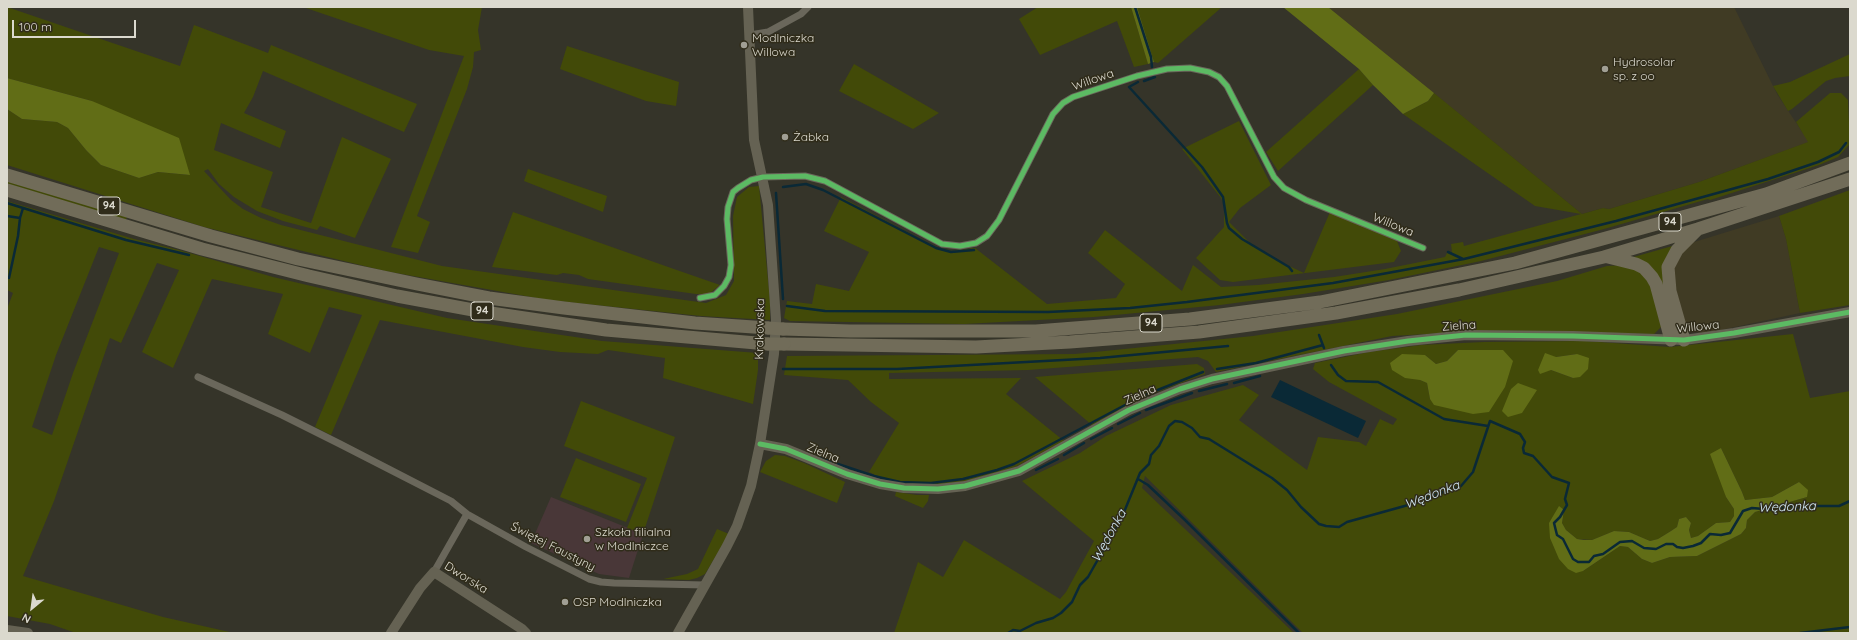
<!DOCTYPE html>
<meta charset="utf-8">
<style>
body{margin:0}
#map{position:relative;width:1857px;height:640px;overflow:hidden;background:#353429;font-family:Quicksand,sans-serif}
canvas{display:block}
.frame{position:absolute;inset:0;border:8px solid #dbd9ce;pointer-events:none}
.north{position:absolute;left:12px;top:588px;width:40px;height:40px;-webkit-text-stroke:3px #302c1a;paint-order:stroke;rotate:209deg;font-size:11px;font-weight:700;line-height:16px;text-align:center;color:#dbd9ce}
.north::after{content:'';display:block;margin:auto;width:14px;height:18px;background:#dbd9ce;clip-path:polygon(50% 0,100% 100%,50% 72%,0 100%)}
.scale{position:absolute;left:12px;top:20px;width:124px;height:18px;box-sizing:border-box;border:2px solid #dbd9ce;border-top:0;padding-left:5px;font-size:12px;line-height:14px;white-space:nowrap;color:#dbd9ce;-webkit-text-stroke:3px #302c1a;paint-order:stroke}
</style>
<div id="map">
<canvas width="1857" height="640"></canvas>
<div class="frame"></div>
<div class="north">N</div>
<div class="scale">100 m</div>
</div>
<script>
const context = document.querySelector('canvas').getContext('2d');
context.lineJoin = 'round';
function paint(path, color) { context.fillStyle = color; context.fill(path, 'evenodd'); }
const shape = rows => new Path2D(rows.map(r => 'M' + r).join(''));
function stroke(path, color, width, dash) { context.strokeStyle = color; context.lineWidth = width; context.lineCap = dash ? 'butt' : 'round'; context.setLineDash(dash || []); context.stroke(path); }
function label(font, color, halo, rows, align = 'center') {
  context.font = font + ' Quicksand,sans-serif'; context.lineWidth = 3; context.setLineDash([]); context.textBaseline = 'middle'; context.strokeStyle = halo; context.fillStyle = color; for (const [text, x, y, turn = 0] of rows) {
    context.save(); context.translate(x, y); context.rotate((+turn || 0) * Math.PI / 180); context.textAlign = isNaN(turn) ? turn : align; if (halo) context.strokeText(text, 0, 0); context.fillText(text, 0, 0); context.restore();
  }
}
const built = shape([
 [1328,7,1734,7,1777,94,1809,142,1699,182,1609,209,1603,208,1582,214],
 [1779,216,1786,239,1800,313,1702,334,1685,327,1671,268,1679,253,1691,243]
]);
const education = shape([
 [551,497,643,534,629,578,599,574,531,543]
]);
const green = shape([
 [7,7,180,66,194,25,268,53,271,45,417,104,404,132,263,71,253,97,244,113,286,131,280,148,221,123,214,150,273,172,261,207,311,223,342,137,391,159,355,238,320,226,317,230,283,221,257,211,234,197,219,184,208,169,204,171,231,200,243,209,261,218,281,225,442,266,706,303,726,295,734,281,733,216,737,197,749,187,759,186,770,301,770,320,701,316,548,300,385,271,204,227,7,165,7,109,22,119,57,122,68,128,86,150,101,165,139,178,158,172,189,175,92,101,7,78],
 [303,7,482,7,478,30,481,50,474,52,473,67,467,89,417,216,430,222,418,253,391,247,464,56,429,50],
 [1038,7,1131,7,1148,64,1134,67,1117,21,1040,55,1019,19],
 [1137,7,1222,7,1158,63,1154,62],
 [567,46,679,82,676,106,646,101,560,69],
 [1850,54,1850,76,1835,78,1826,81,1792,109,1788,111,1773,86,1790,82],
 [854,64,889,84,939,113,913,129,839,91],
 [1359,69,1373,85,1278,171,1266,152],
 [1434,93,1582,214,1603,208,1609,209,1699,182,1808,142,1796,122,1830,93,1841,93,1848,100,1850,144,1838,157,1819,165,1710,200,1708,199,1604,229,1481,261,1389,280,1303,294,1220,305,1094,317,964,324,790,321,784,318,787,301,812,304,816,284,849,291,869,252,824,231,841,197,936,247,952,251,975,248,1047,304,1116,298,1125,284,1088,253,1105,230,1182,291,1193,265,1221,287,1258,285,1334,277,1385,269,1445,257,1448,251,1452,252,1451,244,1463,242,1464,246,1581,214,1535,206,1403,114,1428,101],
 [1239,121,1271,185,1240,208,1229,222,1249,242,1283,263,1304,273,1330,212,1397,241,1401,251,1394,262,1233,282,1220,280,1196,258,1224,227,1224,205,1221,198,1182,149],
 [528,169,607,196,603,212,524,181],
 [7,180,127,217,125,221,7,185],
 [1850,190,1850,305,1800,313,1786,239,1779,216],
 [7,201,134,239,179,250,273,277,447,318,602,341,758,353,758,370,753,404,663,378,665,358,608,350,598,354,560,352,523,347,380,320,331,435,315,427,362,315,329,307,310,353,268,334,283,294,212,279,173,368,142,352,179,270,157,263,121,343,110,338,54,501,23,576,163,617,234,633,76,633,50,624,7,616,7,309,13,293,7,290],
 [99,247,119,253,73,373,52,435,32,427,56,355],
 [513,212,671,268,720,285,709,294,696,294,588,279,579,275,563,273,557,275,492,267],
 [1676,245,1670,253,1675,323,1659,284,1630,258],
 [1625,265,1644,274,1657,298,1661,327,1654,334,1479,331,1392,336,1216,372,1208,361,1198,357,1028,370,889,373,889,379,1021,378,1006,394,1064,441,1017,466,986,477,952,484,920,485,888,481,869,472,899,423,871,402,848,380,784,375,787,356,1075,354,1253,336,1397,314,1557,281,1607,266],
 [1793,334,1810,398,1850,391,1850,633,1303,633,1145,476,1142,488,1294,633,894,633,918,562,943,577,964,540,1060,599,1066,592,1094,541,1022,481,1080,453,1106,436,1171,405,1243,385,1259,395,1239,420,1307,470,1318,437,1359,442,1366,446,1380,419,1393,425,1397,419,1329,382,1313,369,1315,363,1369,352,1421,345,1484,342,1585,341,1670,347],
 [1458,350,1503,350,1430,399,1427,383,1420,380,1425,355,1436,364,1447,361],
 [1577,354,1573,378,1551,370,1556,357],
 [1721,448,1742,492,1745,500,1772,497,1799,482,1807,497,1755,512,1747,520,1746,528,1741,534,1697,556,1670,557,1652,563,1642,559,1628,547,1620,546,1583,571,1549,523,1564,510,1562,523,1566,530,1577,539,1592,540,1614,531,1629,532,1650,541,1658,539,1671,531,1677,527,1679,519,1686,517,1691,523,1689,530,1691,538,1698,536,1716,523,1730,522,1734,516,1734,509,1726,497],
 [1197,364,1204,368,1205,374,1149,395,1092,425,1035,377],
 [581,401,675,437,643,534,627,528,647,478,564,446],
 [775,455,785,456,804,463,845,482,837,503,760,472,766,461],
 [576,458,641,484,626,522,560,497],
 [896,492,917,495,929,495,928,501,923,508,895,496],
 [717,529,729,534,705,574,697,578,689,580,663,579,687,574,698,569]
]);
const forest = shape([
 [1131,7,1137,7,1154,62,1148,64],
 [1283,7,1328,7,1434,93,1428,101,1403,114,1373,85,1359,69],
 [7,78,92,101,179,138,190,175,158,172,139,178,101,165,86,150,68,128,57,122,22,119,7,109],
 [1458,350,1503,350,1513,361,1505,387,1489,412,1473,414,1434,405,1430,399,1427,383,1420,380,1405,378,1392,370,1390,363,1402,354,1425,355,1436,364,1447,361],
 [1545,353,1556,357,1577,354,1589,358,1588,369,1580,377,1573,378,1551,370,1540,374,1538,370],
 [1518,383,1537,390,1522,413,1508,417,1502,411,1511,389],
 [1721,448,1742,492,1745,500,1772,497,1799,482,1808,490,1807,497,1755,512,1747,520,1746,528,1741,534,1697,556,1670,557,1652,563,1642,559,1628,547,1620,546,1583,571,1576,573,1568,569,1559,559,1550,538,1549,523,1559,506,1564,510,1562,523,1566,530,1577,539,1584,540,1592,540,1614,531,1629,532,1650,541,1658,539,1671,531,1677,527,1679,519,1686,517,1691,523,1689,530,1691,538,1698,536,1716,523,1730,522,1734,516,1734,509,1726,497,1710,454]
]);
const water = shape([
 [1280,380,1366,421,1358,438,1271,397]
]);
const stream = shape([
 [1135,7,1151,57,1152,67],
 [1144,81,1155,77],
 [1138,82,1129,87,1202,167,1223,197,1227,223,1229,228,1242,239,1289,267,1292,271],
 [783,187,806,184,823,190,936,248,951,252,974,250],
 [776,193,783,299],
 [7,203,126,240,189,255],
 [7,216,20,218,23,208],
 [1448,252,1463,259],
 [9,278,18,236,20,218],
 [787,306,825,311,1048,312,1130,308,1187,302,1333,283,1464,259,1616,221,1768,179,1818,162,1839,152,1846,143],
 [1319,335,1324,348],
 [1331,365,1338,375,1346,381,1378,382,1444,419,1488,426],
 [783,369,897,369,1100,358,1228,346],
 [1217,369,1256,363,1323,345],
 [1234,383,1260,376],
 [1199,391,1227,384],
 [1146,410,1192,393],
 [1118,424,1140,413],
 [1091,439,1112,428],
 [1064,455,1084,443],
 [820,458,874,476,900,482,931,483,963,479,997,470,1014,464,1140,397,1203,372],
 [1036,470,1058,459],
 [1138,479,1148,485,1185,520,1299,633],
 [1008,633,1013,630,1020,631,1036,623,1053,618,1061,613,1072,602,1080,585,1088,577,1122,517,1140,473,1149,464,1151,455,1159,446,1169,426,1175,421,1182,422,1192,428,1200,437,1209,439,1272,478,1287,490,1301,507,1319,524,1326,526,1339,527,1347,522,1419,502,1429,497,1461,486,1473,472,1490,421,1520,434,1525,442,1523,448,1524,453,1533,456,1552,477,1569,483,1565,499,1567,505,1560,517,1554,523,1557,535,1563,539,1573,559,1578,562,1589,562,1594,556,1603,554,1620,542,1632,541,1644,548,1656,549,1666,544,1673,544,1677,547,1683,548,1693,546,1701,543,1710,534,1721,535,1730,533,1743,511,1752,508,1776,510,1792,506,1799,508,1807,506,1839,506,1850,501],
 [1800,633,1850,627]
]);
const street = shape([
 [750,35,768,32,801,14,808,7],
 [700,298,715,295,724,286,729,277,731,265,727,219,728,207,733,192,738,188,751,180,763,177,805,176,825,181,942,244,960,246,976,243,987,236,999,220,1053,114,1063,103,1073,97,1137,76,1167,69,1190,68,1209,72,1219,77,1227,86,1274,177,1284,188,1306,200,1423,248],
 [198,377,282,415,340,444,451,501,467,514,526,547,589,579,601,582,614,583,705,585],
 [434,572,467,514]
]);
const secondary = shape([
 [760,444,786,449,847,474,880,484,904,488,938,489,965,486,1019,471,1129,410,1180,389,1212,379,1344,351,1408,341,1466,335,1573,336,1684,340,1734,333,1850,312],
 [7,630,28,633],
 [391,633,420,588,434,572,522,629,526,633],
 [678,633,727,546,737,526,751,486,760,444,774,354,776,320,768,205,754,140,748,7]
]);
const highway = shape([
 [7,175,211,236,298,259,417,284,489,298,564,308,695,323,768,328],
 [7,190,202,249,309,276,397,296,484,312,606,330,768,344],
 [1608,257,1636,264,1644,268,1652,277,1656,284,1671,340],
 [783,329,850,331,1036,331,1190,319,1320,302,1515,263,1766,194,1850,163],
 [1684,340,1670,291,1668,267,1677,250,1697,230],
 [784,344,976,347,1070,342,1199,332,1336,313,1459,290,1604,257,1698,229,1850,179]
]);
const highwayBridge = shape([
 [768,328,783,329],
 [768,344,784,344]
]);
const cycleway = shape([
 [700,298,715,295,724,286,729,277,731,265,727,219,728,207,733,192,738,188,751,180,763,177,805,176,825,181,942,244,960,246,976,243,987,236,999,220,1053,114,1063,103,1073,97,1137,76,1167,69,1190,68,1209,72,1219,77,1227,86,1274,177,1284,188,1306,200,1423,248],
 [760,444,786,449,847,474,880,484,904,488,938,489,965,486,1019,471,1129,410,1180,389,1212,379,1344,351,1408,341,1466,335,1573,336,1684,340,1734,333,1850,312]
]);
const markers = [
 [744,45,4,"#a19f94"],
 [1605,69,4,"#a19f94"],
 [785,137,4,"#a19f94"],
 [587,539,4,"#a19f94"],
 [565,602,4,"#a19f94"]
];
const shields = [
 [109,206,22],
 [1670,222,22],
 [482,311,22],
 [1151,323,22]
];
const shieldNames = [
 ["94",109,206],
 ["94",1670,222],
 ["94",482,311],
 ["94",1151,323]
];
const poiNames = [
 ["Modlniczka",752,38],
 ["Willowa",752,52],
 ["Hydrosolar",1613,62],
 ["sp. z oo",1613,76],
 ["Żabka",793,137],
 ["Szkoła filialna",595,532],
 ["w Modlniczce",595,546],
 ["OSP Modlniczka",573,602]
];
const streetNames = [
 ["Willowa",1093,80,-19],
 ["Willowa",1393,225,22],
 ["Zielna",1459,326,-4],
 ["Willowa",1698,327,-6],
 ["Krakowska",760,329,-89],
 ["Zielna",1140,395,-24],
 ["Zielna",823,453,23],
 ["Świętej Faustyny",553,547,27],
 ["Dworska",466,578,32]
];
const waterNames = [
 ["Wędonka",1432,495,-21],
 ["Wędonka",1787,507,-2],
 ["Wędonka",1109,536,-61]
];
paint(built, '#403b24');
paint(education, '#493738');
paint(green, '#424a08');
paint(forest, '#616d16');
paint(water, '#0a2936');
stroke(stream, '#0a2936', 2.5);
stroke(street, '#6a675b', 7);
stroke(secondary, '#656253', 10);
stroke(highway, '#716c59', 13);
stroke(highwayBridge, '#716c59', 13);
stroke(cycleway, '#5cba63', 5);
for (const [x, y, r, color] of markers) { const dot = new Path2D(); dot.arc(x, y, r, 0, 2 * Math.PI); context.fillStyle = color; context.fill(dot); stroke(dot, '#302c1a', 1.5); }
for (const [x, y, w] of shields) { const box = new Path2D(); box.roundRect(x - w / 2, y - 9, w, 18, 3); context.fillStyle = '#302c1a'; context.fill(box); stroke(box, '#dbd9ce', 1); }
label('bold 11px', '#dbd9ce', null, shieldNames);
label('12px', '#dbd9ce', '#302c1a', poiNames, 'left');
label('12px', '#dbd9ce', '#302c1a', streetNames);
label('italic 13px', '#d1e8f4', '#302c1a', waterNames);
</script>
